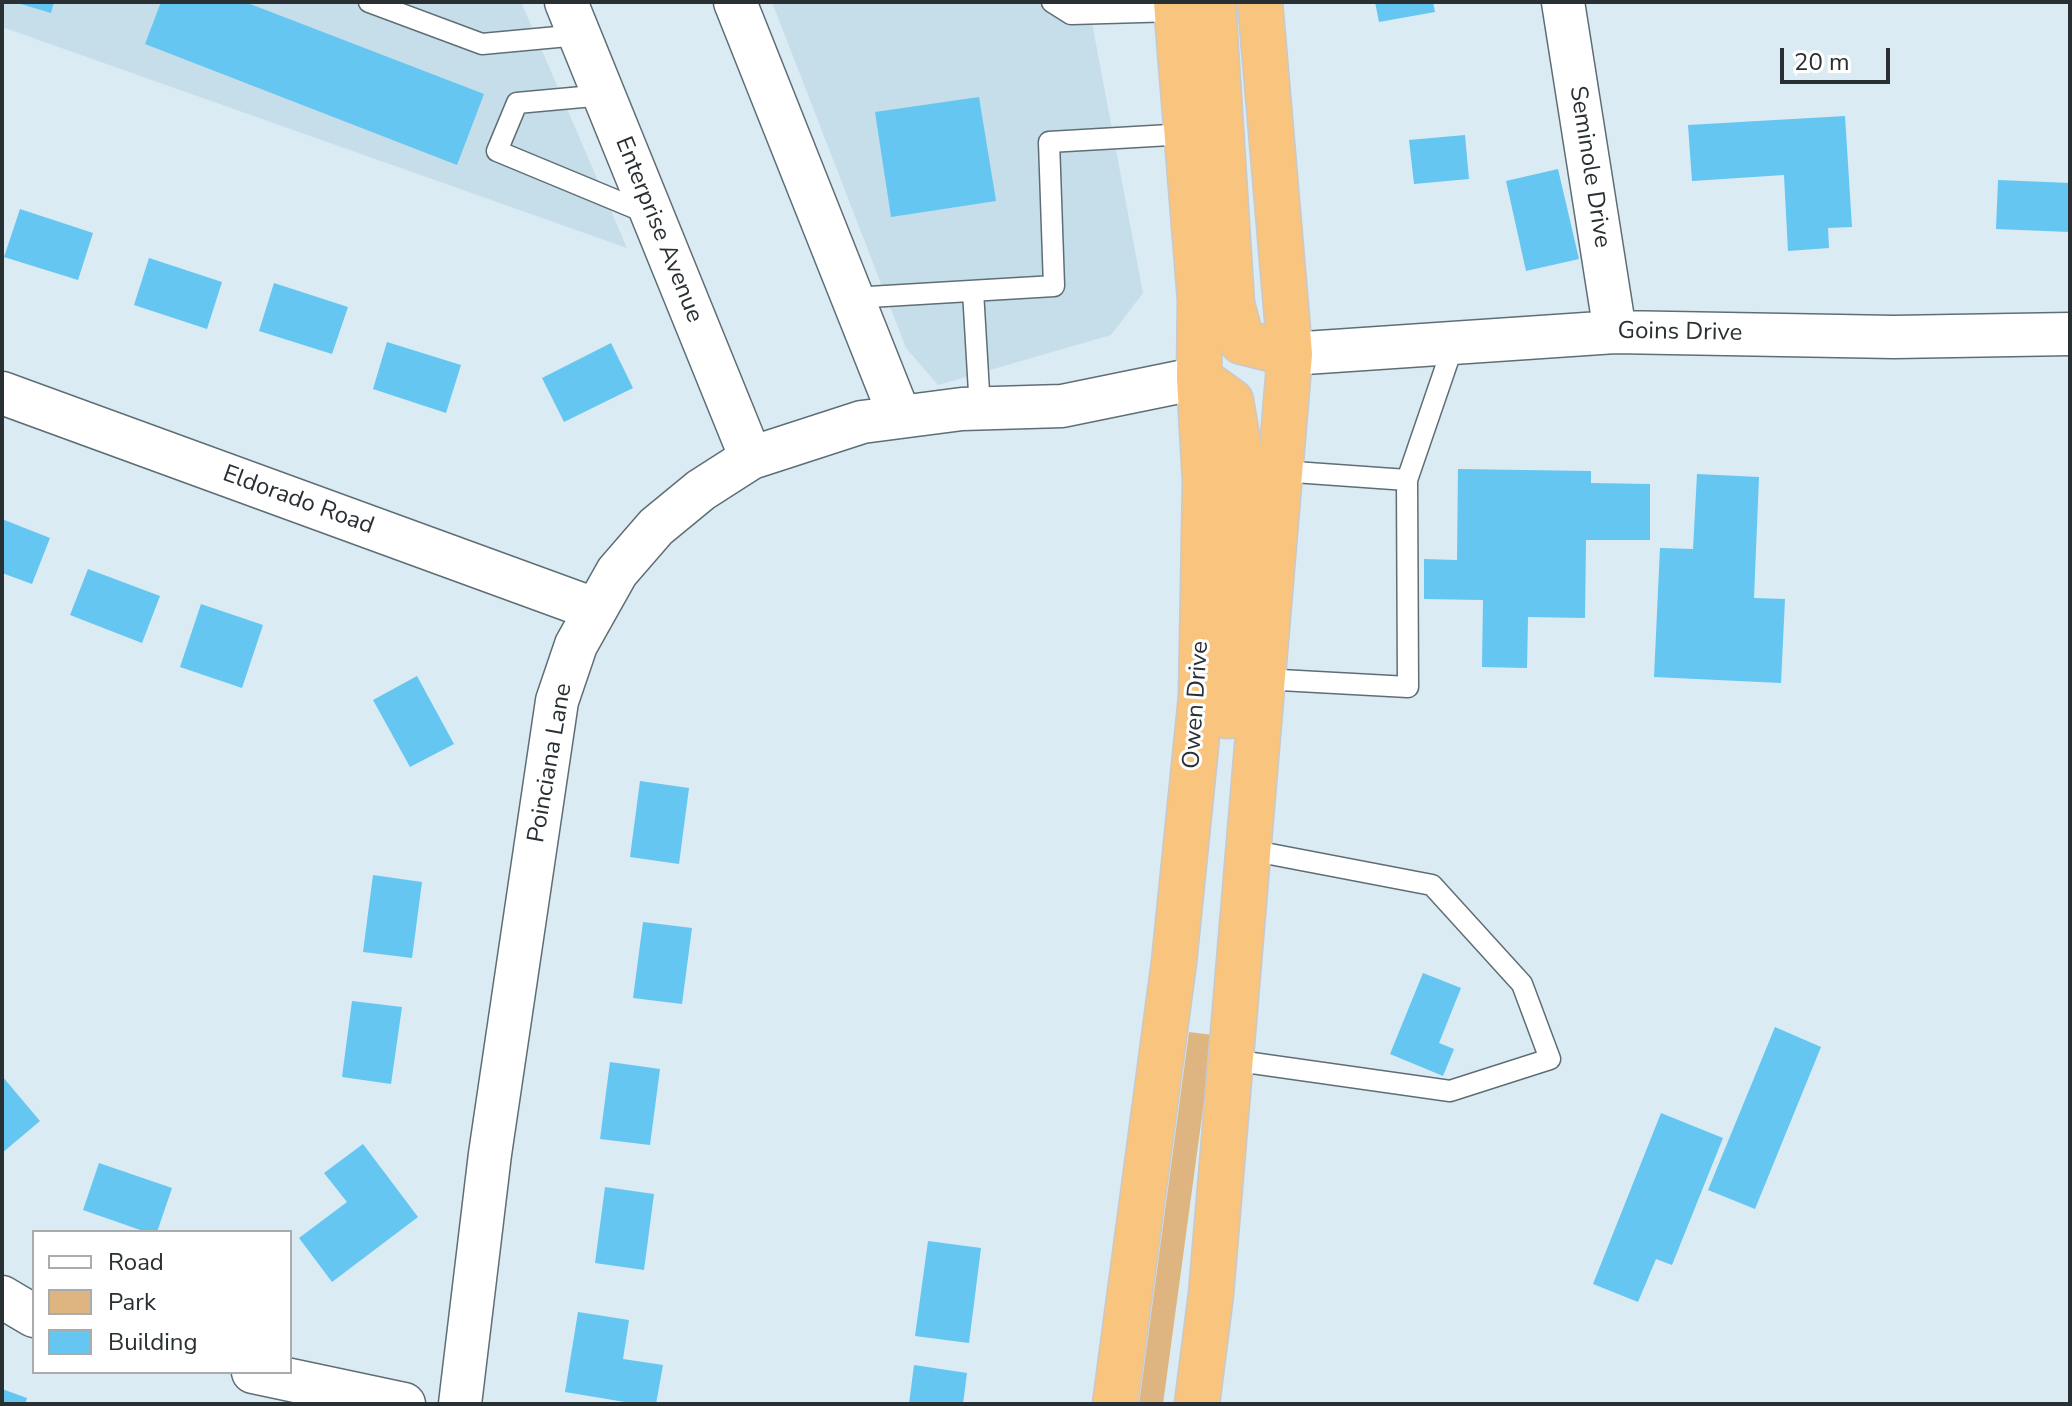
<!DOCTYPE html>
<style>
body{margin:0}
#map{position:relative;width:2072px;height:1406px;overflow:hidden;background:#daebf4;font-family:"Nunito Sans",sans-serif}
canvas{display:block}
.frame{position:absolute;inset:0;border:4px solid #293033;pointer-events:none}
.legend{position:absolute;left:32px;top:1230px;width:260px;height:144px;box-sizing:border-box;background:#fff;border:2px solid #a9acad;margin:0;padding:10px 14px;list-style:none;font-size:24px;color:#293033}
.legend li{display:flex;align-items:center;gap:16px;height:40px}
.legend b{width:40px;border:2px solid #a9acad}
.scale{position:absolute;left:1780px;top:48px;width:110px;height:36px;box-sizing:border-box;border:4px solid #293033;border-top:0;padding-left:10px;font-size:24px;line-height:28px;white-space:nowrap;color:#293033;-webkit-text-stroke:6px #fff;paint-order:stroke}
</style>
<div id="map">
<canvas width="2072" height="1406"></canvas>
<div class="frame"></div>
<ul class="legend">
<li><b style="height:10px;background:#fff"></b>Road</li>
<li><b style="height:22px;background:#deb581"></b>Park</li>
<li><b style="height:22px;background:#64c6f1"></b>Building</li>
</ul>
<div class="scale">20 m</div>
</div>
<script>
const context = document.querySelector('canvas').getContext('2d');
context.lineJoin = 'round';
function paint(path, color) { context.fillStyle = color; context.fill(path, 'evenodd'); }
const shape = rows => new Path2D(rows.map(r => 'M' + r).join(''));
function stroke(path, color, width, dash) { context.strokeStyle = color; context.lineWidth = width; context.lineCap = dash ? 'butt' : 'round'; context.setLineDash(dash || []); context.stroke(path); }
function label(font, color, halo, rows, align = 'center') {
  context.font = font + ' "Nunito Sans",sans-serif'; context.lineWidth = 6; context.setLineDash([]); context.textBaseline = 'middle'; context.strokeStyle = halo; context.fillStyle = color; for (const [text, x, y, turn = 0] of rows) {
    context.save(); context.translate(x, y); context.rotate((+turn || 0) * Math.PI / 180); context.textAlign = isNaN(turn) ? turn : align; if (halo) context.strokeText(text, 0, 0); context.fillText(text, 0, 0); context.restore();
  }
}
const built = shape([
 [2,2,521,2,627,248,2,27],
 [772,2,1088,2,1143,293,1111,335,938,385,906,348]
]);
const green = shape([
 [1189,1032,1213,1035,1163,1404,1139,1404]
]);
const building = shape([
 [14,2,54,2,51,13],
 [161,2,245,2,484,94,457,165,145,44],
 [1375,2,1433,2,1435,12,1379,22],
 [979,97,996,201,891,217,875,112],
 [1845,116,1852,227,1828,228,1829,248,1788,251,1784,175,1692,181,1688,125],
 [1465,135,1469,179,1414,184,1409,140],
 [1558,169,1579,259,1526,271,1506,181],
 [1998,180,2070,183,2070,232,1996,229],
 [20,209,93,233,78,280,4,257],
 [149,258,222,282,207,329,134,305],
 [274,283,348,307,332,354,259,331],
 [387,342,461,365,446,413,373,389],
 [611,343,633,388,564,422,542,378],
 [1458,469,1591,471,1591,483,1650,484,1650,540,1586,540,1585,618,1528,617,1527,668,1482,667,1483,600,1424,599,1424,559,1457,560],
 [1697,474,1759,477,1754,598,1785,599,1781,683,1654,677,1660,548,1693,549],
 [2,519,50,538,32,584,2,573],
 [88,569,160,596,142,643,70,615],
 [201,604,263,625,242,688,180,667],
 [417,676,454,744,410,767,373,700],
 [640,781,689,788,679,864,630,857],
 [373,875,422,882,412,958,363,952],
 [643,922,692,928,682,1004,633,998],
 [1423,973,1461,988,1439,1043,1454,1049,1443,1076,1390,1054],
 [352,1001,402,1007,391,1084,342,1077],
 [1775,1027,1821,1047,1755,1209,1708,1190],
 [610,1062,660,1069,650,1145,600,1139],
 [2,1076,40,1121,2,1153],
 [1661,1113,1723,1138,1672,1265,1656,1259,1638,1302,1593,1284],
 [363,1144,418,1217,332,1282,299,1238,347,1202,324,1173],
 [99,1163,172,1188,157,1232,146,1232,83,1210],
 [605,1187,654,1194,644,1270,595,1263],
 [928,1241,981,1248,969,1343,915,1336],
 [578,1312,629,1320,623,1359,663,1365,656,1404,637,1404,565,1392],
 [914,1365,967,1373,963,1404,909,1404],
 [2,1389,27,1398,25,1404,2,1404]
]);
const service = shape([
 [369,2,482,44,579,35],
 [1052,2,1071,14,1176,11],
 [604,95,517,103,497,151,649,214],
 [973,291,980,409],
 [852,298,1054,286,1049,142,1187,134],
 [1407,480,1454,343],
 [1262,679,1408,687,1407,480,1280,471],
 [1231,1060,1450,1091,1550,1059,1522,984,1432,885,1249,850]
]);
const minor = shape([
 [566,2,751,458],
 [735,2,900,417],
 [1563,2,1615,332],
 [1290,354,1615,332,1894,337,2070,334],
 [2,393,594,609],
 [2,1297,34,1316],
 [253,1372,404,1404],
 [460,1404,490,1154,557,701,576,645,617,572,656,527,701,490,751,458,862,422,962,409,1062,406,1199,378]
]);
const trunk = shape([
 [1213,2,1232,304,1242,342,1290,354],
 [1199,378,1231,401,1238,442,1239,570,1228,716],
 [1115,1404,1174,962,1201,697,1205,481,1199,378,1200,300,1176,2],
 [1197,1404,1211,1294,1290,354,1260,2]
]);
const streetNames = [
 ["Seminole Drive",1589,167,81],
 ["Enterprise Avenue",658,230,68],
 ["Goins Drive",1680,333,1],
 ["Eldorado Road",298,501,20],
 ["Owen Drive",1197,705,-86],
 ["Poinciana Lane",551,763,-80]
];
paint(built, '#c5deea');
paint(green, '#deb581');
paint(building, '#64c6f1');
stroke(service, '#5f6e75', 23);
stroke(minor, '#5f6e75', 45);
stroke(trunk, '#c7c9ca', 47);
stroke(service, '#fff', 20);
stroke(minor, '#fff', 42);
stroke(trunk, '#f8c47e', 44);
label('24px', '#293033', '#fff', streetNames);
</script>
